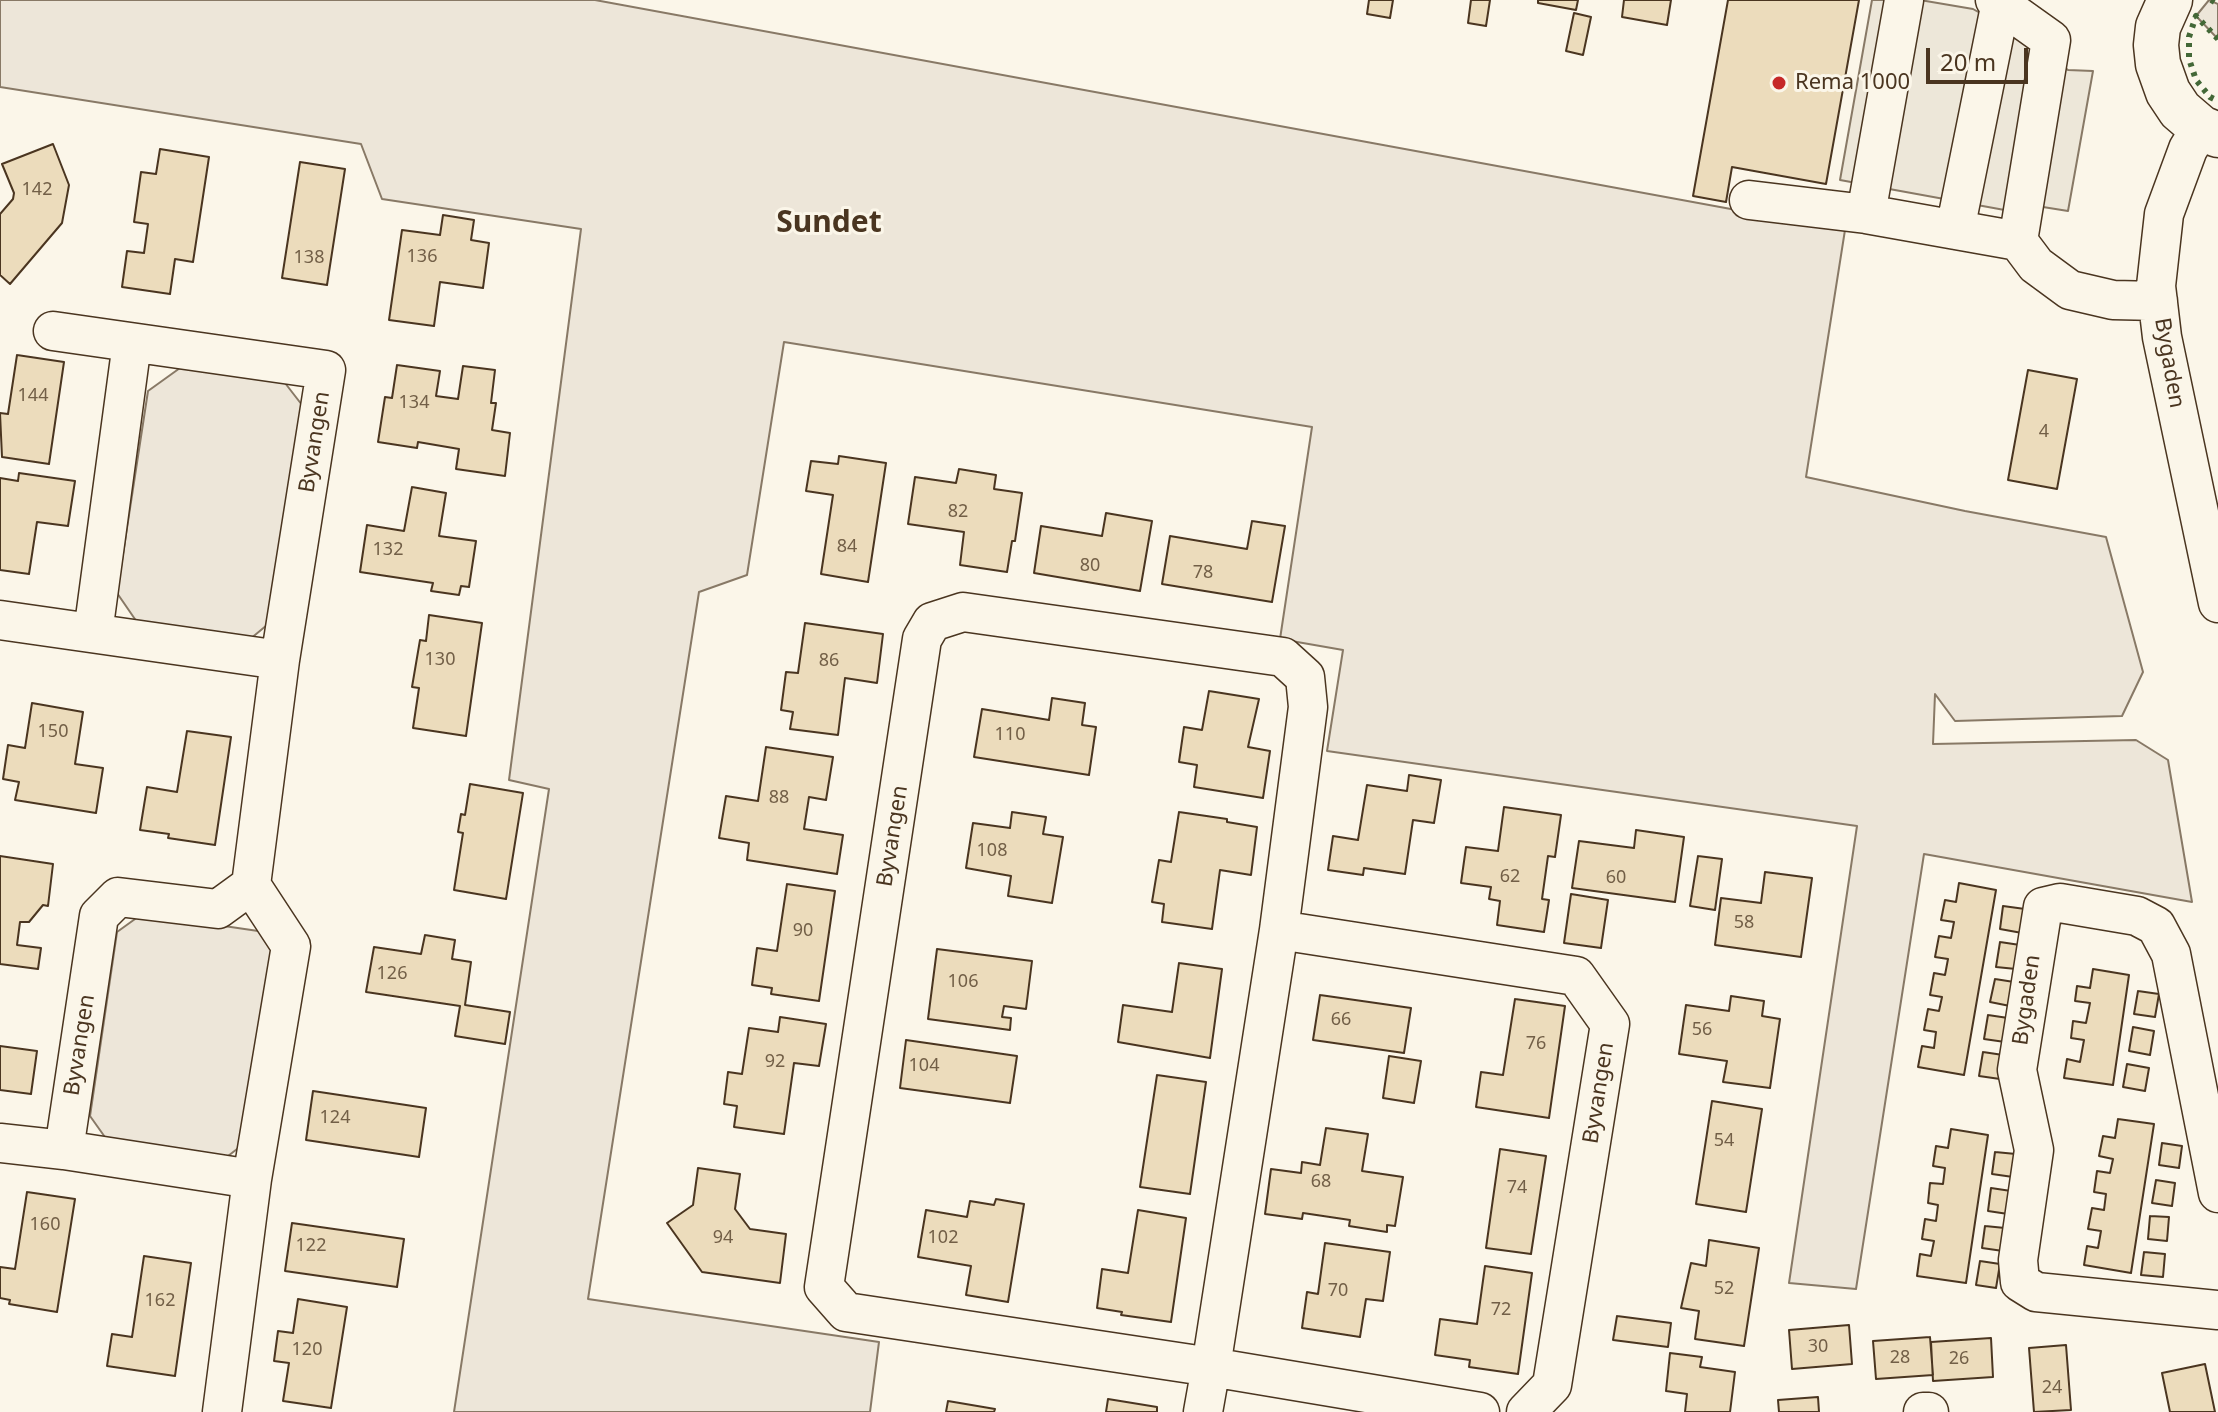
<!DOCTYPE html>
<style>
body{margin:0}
#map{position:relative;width:2218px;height:1412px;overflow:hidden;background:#fbf6e9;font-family:"Noto Sans",sans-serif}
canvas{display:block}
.scale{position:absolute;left:1926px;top:48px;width:102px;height:36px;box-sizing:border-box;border:4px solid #4a3520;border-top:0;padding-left:10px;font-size:24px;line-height:28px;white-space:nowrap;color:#4a3520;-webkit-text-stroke:6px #fbf6e9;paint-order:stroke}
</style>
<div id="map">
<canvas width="2218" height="1412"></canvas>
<div class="scale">20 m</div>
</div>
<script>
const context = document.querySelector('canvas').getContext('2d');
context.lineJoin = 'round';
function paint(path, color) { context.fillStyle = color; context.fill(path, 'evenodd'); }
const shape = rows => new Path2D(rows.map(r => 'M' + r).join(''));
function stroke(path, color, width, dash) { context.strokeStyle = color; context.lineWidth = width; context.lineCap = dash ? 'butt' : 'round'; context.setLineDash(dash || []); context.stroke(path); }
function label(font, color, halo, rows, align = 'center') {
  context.font = font + ' "Noto Sans",sans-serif'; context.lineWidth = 6; context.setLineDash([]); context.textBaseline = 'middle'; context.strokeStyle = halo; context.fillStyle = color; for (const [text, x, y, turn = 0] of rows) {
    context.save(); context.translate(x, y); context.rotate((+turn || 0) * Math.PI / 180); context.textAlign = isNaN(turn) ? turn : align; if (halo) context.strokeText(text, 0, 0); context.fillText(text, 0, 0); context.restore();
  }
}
const green = shape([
 [0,0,595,0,1845,230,1806,477,1965,511,2106,537,2143,672,2122,716,1955,721,1935,694,1933,744,2136,740,2168,760,2192,902,1924,854,1856,1289,1789,1283,1857,826,1327,751,1343,650,1280,639,1312,427,784,342,747,575,699,592,588,1299,879,1342,870,1412,454,1412,549,789,509,780,581,229,382,199,361,144,0,87,0,0],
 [2209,0,2218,4,2218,39,2196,16,2209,0],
 [180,368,285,383,309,414,279,615,249,640,139,625,117,593,148,391,180,368],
 [142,914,265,932,279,952,250,1139,219,1163,112,1147,90,1116,117,932,142,914]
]);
const parking = shape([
 [1872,0,1920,0,1973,9,2036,45,2068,70,2093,71,2068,211,2043,207,2010,211,1840,180,1872,0]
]);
const building = shape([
 [1369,0,1393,0,1390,18,1367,14,1369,0],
 [1471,0,1490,0,1486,26,1468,23,1471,0],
 [1538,0,1578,0,1576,10,1538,3,1538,0],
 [1624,0,1671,0,1667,25,1622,17,1624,0],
 [1728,0,1859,0,1826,184,1732,167,1726,202,1693,196,1728,0],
 [1574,13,1591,17,1583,55,1566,51,1574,13],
 [53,144,69,185,62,223,10,284,0,275,0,214,13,199,14,193,2,164,53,144],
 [160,149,209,157,193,262,175,259,170,294,122,287,127,251,144,253,148,224,134,222,141,172,156,174,160,149],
 [300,162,345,169,327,285,282,278,300,162],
 [443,215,474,220,471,240,489,243,483,288,440,282,434,326,389,320,402,230,440,235,443,215],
 [17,355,64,362,49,464,2,457,0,413,8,414,17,355],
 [397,365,440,371,436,396,458,399,463,366,495,370,491,403,496,403,492,430,510,433,505,476,456,469,459,449,418,442,417,448,378,442,385,397,392,398,397,365],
 [2028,370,2077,379,2057,489,2008,480,2028,370],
 [839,456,886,463,868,582,821,574,833,495,806,491,811,461,838,464,839,456],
 [959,469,996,475,994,489,1022,493,1015,541,1012,541,1007,572,960,565,964,532,908,524,915,477,956,483,959,469],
 [19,473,75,481,68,526,37,522,29,574,0,570,0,478,18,481,19,473],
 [412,487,446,493,439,536,476,541,469,587,461,586,459,595,431,591,433,583,360,572,367,525,404,531,412,487],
 [1106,513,1152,521,1140,591,1034,573,1041,526,1102,536,1106,513],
 [1252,521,1285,526,1272,602,1162,584,1170,536,1247,549,1252,521],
 [429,615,482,623,466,736,413,728,419,688,412,687,420,640,426,641,429,615],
 [805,623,883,634,877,683,845,678,838,735,790,729,793,712,781,710,786,672,798,673,805,623],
 [1209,691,1259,699,1248,747,1270,751,1263,798,1194,787,1197,765,1179,762,1184,727,1202,730,1209,691],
 [1052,698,1085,703,1082,725,1096,727,1089,775,974,757,982,709,1049,720,1052,698],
 [32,703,83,712,75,764,103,768,96,813,15,800,19,782,3,779,8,745,25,748,32,703],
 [187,731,231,737,215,845,168,838,169,834,140,830,147,787,177,792,187,731],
 [766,747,833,757,826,800,809,797,804,829,843,835,837,874,747,860,749,843,719,838,726,796,758,801,766,747],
 [1409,775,1441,780,1434,823,1413,820,1405,874,1364,868,1363,875,1328,870,1333,836,1358,840,1367,785,1407,791,1409,775],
 [470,784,523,793,506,899,454,890,463,833,458,832,461,814,465,815,470,784],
 [1504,807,1561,815,1555,857,1548,856,1542,899,1549,900,1544,932,1497,925,1500,901,1489,899,1491,887,1461,883,1466,847,1498,851,1504,807],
 [1012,812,1046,817,1043,834,1063,837,1052,903,1008,896,1011,876,966,868,973,823,1010,828,1012,812],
 [1179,812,1227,819,1227,822,1257,827,1251,875,1220,870,1212,929,1162,922,1164,904,1152,902,1159,860,1171,862,1179,812],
 [1636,830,1684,837,1675,902,1572,888,1579,841,1634,848,1636,830],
 [0,856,53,864,48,906,43,905,29,922,20,922,17,945,41,948,38,969,0,964,0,856],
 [1698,856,1722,859,1715,910,1690,906,1698,856],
 [1765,872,1812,878,1801,957,1715,945,1721,898,1761,903,1765,872],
 [1959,883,1996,890,1964,1075,1918,1067,1922,1046,1934,1048,1936,1032,1924,1030,1928,1009,1939,1011,1942,997,1930,995,1934,973,1945,975,1948,959,1935,957,1939,936,1951,938,1954,922,1941,920,1945,900,1956,902,1959,883],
 [787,884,835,891,819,1001,771,994,772,988,752,985,757,948,777,951,787,884],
 [1571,894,1608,900,1601,948,1564,943,1571,894],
 [2003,906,2025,909,2022,933,2000,929,2003,906],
 [425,935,455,940,452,959,471,962,465,1005,510,1012,505,1044,455,1036,460,1006,366,992,374,947,421,954,425,935],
 [2000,942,2020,945,2016,969,1996,967,2000,942],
 [937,949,1032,961,1026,1009,1004,1006,1002,1017,1011,1018,1010,1030,928,1019,937,949],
 [1179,963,1222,969,1210,1058,1118,1042,1123,1005,1172,1012,1179,963],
 [2093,969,2129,975,2113,1085,2064,1078,2067,1059,2080,1062,2084,1040,2071,1038,2073,1021,2086,1023,2090,1003,2075,1001,2077,986,2090,988,2093,969],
 [1995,979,2014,982,2010,1006,1990,1002,1995,979],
 [2138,991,2159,994,2155,1017,2134,1014,2138,991],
 [1320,995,1411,1008,1404,1053,1313,1040,1320,995],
 [1731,996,1764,1001,1762,1016,1780,1019,1770,1088,1723,1082,1727,1061,1679,1054,1686,1005,1729,1011,1731,996],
 [1515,999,1565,1006,1549,1118,1476,1107,1481,1072,1503,1075,1515,999],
 [1988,1015,2008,1018,2005,1042,1984,1039,1988,1015],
 [780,1017,826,1024,819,1066,794,1063,784,1134,734,1127,737,1106,724,1104,728,1072,742,1074,749,1028,778,1032,780,1017],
 [2133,1027,2154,1031,2150,1055,2129,1051,2133,1027],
 [906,1040,1017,1056,1010,1103,900,1088,906,1040],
 [0,1046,37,1051,31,1094,0,1090,0,1046],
 [1983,1052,2003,1055,2000,1079,1979,1076,1983,1052],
 [1389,1056,1421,1061,1414,1103,1383,1098,1389,1056],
 [2127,1064,2149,1068,2145,1091,2123,1087,2127,1064],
 [1157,1075,1206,1082,1190,1194,1140,1187,1157,1075],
 [313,1091,426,1108,419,1157,306,1140,313,1091],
 [1712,1101,1762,1109,1746,1212,1696,1204,1712,1101],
 [2118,1119,2154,1124,2131,1273,2084,1265,2087,1246,2098,1248,2101,1231,2088,1229,2092,1208,2104,1210,2106,1194,2094,1192,2097,1171,2110,1173,2113,1159,2099,1156,2103,1136,2115,1138,2118,1119],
 [1326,1128,1368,1134,1362,1171,1403,1177,1395,1226,1387,1225,1387,1232,1349,1226,1350,1220,1303,1213,1302,1219,1265,1214,1271,1169,1301,1173,1302,1162,1320,1165,1326,1128],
 [1951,1129,1988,1135,1966,1283,1917,1276,1920,1254,1931,1256,1934,1241,1922,1239,1925,1219,1936,1221,1938,1205,1928,1203,1930,1183,1943,1184,1945,1168,1933,1166,1936,1146,1948,1148,1951,1129],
 [2162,1143,2182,1146,2179,1168,2159,1165,2162,1143],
 [1500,1149,1546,1156,1531,1254,1486,1248,1500,1149],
 [1995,1152,2016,1154,2013,1177,1992,1174,1995,1152],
 [698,1168,740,1174,735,1209,750,1229,786,1234,780,1283,702,1272,667,1223,693,1205,698,1168],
 [2156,1180,2175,1183,2172,1206,2152,1203,2156,1180],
 [1991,1188,2011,1191,2008,1214,1988,1211,1991,1188],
 [27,1192,75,1199,57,1312,9,1304,10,1300,0,1298,0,1267,15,1269,27,1192],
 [996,1199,1024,1204,1008,1302,966,1295,971,1266,918,1257,926,1210,967,1217,970,1201,994,1205,996,1199],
 [1138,1210,1186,1218,1171,1322,1121,1315,1122,1312,1097,1308,1102,1269,1128,1273,1138,1210],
 [2150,1216,2169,1217,2167,1241,2148,1239,2150,1216],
 [292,1223,404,1239,397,1287,285,1271,292,1223],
 [1985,1226,2005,1228,2003,1251,1982,1248,1985,1226],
 [1709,1240,1759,1248,1744,1346,1695,1339,1699,1311,1681,1308,1691,1263,1706,1266,1709,1240],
 [1325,1243,1390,1252,1383,1301,1366,1299,1360,1337,1302,1328,1307,1292,1318,1294,1325,1243],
 [2144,1252,2165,1254,2163,1277,2141,1275,2144,1252],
 [144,1256,191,1263,175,1376,107,1366,112,1334,132,1337,144,1256],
 [1980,1261,2000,1264,1996,1288,1976,1285,1980,1261],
 [1485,1266,1532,1273,1518,1374,1469,1367,1470,1360,1435,1355,1440,1319,1477,1324,1485,1266],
 [298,1299,347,1307,331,1408,283,1401,289,1363,274,1361,278,1331,293,1333,298,1299],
 [1617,1316,1671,1323,1668,1347,1613,1340,1617,1316],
 [1849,1325,1852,1364,1792,1369,1789,1330,1849,1325],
 [1930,1337,1933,1375,1876,1379,1873,1341,1930,1337],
 [1991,1338,1993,1377,1933,1381,1931,1342,1991,1338],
 [2066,1345,2071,1410,2034,1412,2029,1348,2066,1345],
 [1670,1353,1702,1357,1700,1367,1735,1372,1730,1412,1685,1412,1687,1394,1666,1391,1670,1353],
 [2205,1364,2215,1412,2170,1412,2162,1373,2205,1364],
 [1818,1397,1819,1412,1779,1412,1778,1400,1818,1397],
 [1108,1399,1157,1407,1157,1412,1106,1412,1108,1399],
 [948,1401,995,1409,994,1412,946,1412,948,1401]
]);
const minor = shape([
 [1904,0,1866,214,2018,241,2036,265,2070,290,2113,300,2158,301],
 [1995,0,2051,40,2018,241],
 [2201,128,2188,149,2164,214,2156,286,2162,337,2218,603],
 [1749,200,1866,214],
 [1955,230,2001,2],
 [53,331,326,370,280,660,251,885,291,946,252,1179,222,1412],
 [0,620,280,660],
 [93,633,132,343],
 [1279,930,1576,976,1610,1024,1552,1385,1526,1412],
 [0,1143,64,1150,252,1179],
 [64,1150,99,916,118,897,218,909,251,885],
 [2218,1193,2171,954,2156,926,2137,916,2060,903,2043,907,2017,1070,2034,1150,2018,1260,2020,1282,2036,1292,2218,1310],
 [1203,1412,1211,1367,1279,930,1308,707,1305,677,1283,657,963,612,932,622,922,639,824,1287,846,1312,1211,1367,1480,1412],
 [1923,1412,1929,1412]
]);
const major = shape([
 [2170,0,2158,27,2156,45,2158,64,2168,92,2180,110,2201,128,2218,135]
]);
const hedge = shape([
 [2211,0,2218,4],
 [2218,39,2196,16,2189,37,2189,59,2196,80,2210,97,2218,101]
]);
const markers = [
 [1779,83,8,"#c62828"]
];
const numberNames = [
 ["142",37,190],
 ["136",422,257],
 ["138",309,258],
 ["144",33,396],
 ["134",414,403],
 ["4",2044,432],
 ["82",958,512],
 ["84",847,547],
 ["132",388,550],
 ["80",1090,566],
 ["78",1203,573],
 ["130",440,660],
 ["86",829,661],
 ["150",53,732],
 ["110",1010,735],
 ["88",779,798],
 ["108",992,851],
 ["62",1510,877],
 ["60",1616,878],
 ["58",1744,923],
 ["90",803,931],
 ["126",392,974],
 ["106",963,982],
 ["66",1341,1020],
 ["56",1702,1030],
 ["76",1536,1044],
 ["92",775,1062],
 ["104",924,1066],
 ["124",335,1118],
 ["54",1724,1141],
 ["68",1321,1182],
 ["74",1517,1188],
 ["160",45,1225],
 ["94",723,1238],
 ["102",943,1238],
 ["122",311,1246],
 ["52",1724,1289],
 ["70",1338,1291],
 ["162",160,1301],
 ["72",1501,1310],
 ["30",1818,1347],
 ["120",307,1350],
 ["28",1900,1358],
 ["26",1959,1359],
 ["24",2052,1388]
];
const poiNames = [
 ["Rema 1000",1795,83]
];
const streetNames = [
 ["Bygaden",2169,363,80],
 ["Byvangen",315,442,-81],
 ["Byvangen",893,836,-81],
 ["Bygaden",2027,1000,-82],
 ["Byvangen",80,1045,-81],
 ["Byvangen",1599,1093,-81]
];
const districtNames = [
 ["Sundet",829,223]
];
paint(green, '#ede6d9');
stroke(green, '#887966', 2);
paint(parking, '#ede7d9');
stroke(parking, '#887966', 2);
paint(building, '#ecdcbc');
stroke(building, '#4a3520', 2);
stroke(minor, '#4a3520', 41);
stroke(major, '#4a3520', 47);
stroke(minor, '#fbf6e9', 38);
stroke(major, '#fbf6e9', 44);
stroke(hedge, '#436837', 6, [4, 6]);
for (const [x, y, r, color] of markers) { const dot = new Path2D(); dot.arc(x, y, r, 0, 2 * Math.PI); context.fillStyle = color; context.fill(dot); stroke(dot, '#fbf6e9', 3); }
label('18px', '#725f47', null, numberNames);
label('22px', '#4a3520', '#fbf6e9', poiNames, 'left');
label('22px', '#4a3520', '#fbf6e9', streetNames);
label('bold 30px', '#4a3520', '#fbf6e9', districtNames);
</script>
